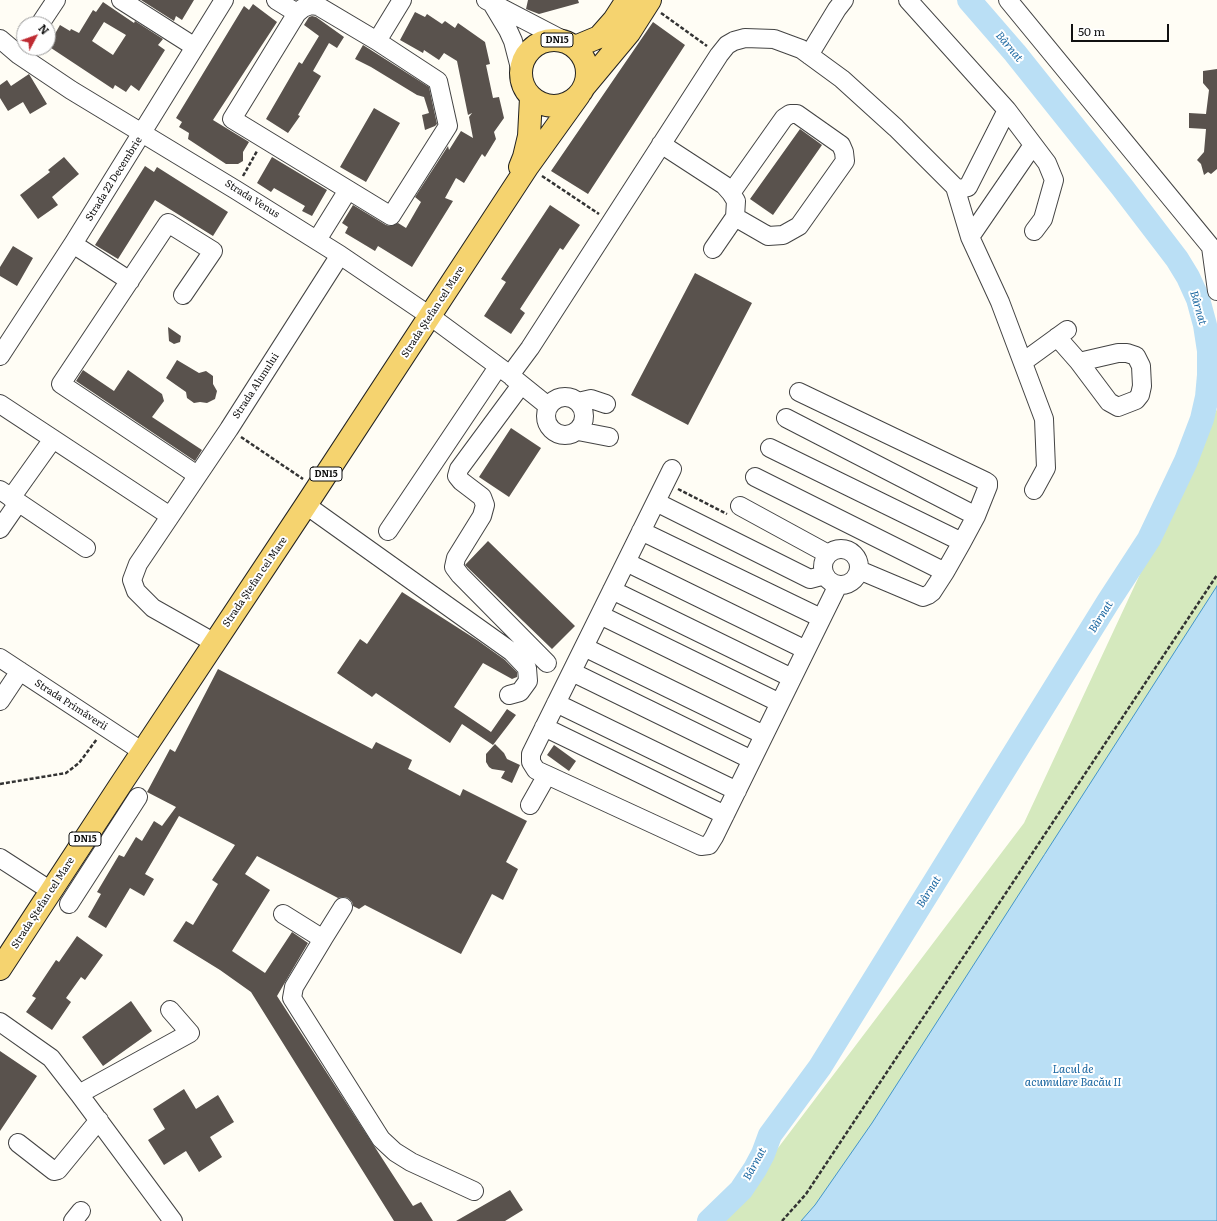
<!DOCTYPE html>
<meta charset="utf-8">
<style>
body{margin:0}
#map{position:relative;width:1217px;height:1221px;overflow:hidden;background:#fffdf5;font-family:Literata,serif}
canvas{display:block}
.north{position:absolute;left:16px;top:16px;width:40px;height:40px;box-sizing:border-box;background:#fff;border:1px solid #a0a0a0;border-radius:50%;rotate:49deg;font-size:11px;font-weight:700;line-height:16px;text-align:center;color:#111}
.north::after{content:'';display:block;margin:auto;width:14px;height:18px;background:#bf2b32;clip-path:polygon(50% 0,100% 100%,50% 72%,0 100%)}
.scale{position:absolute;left:1071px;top:24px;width:98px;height:18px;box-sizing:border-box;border:2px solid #111;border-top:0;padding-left:5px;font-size:12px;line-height:14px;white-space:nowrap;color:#111;-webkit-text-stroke:3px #fff;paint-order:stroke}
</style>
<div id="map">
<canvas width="1217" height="1221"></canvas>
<div class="north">N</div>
<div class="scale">50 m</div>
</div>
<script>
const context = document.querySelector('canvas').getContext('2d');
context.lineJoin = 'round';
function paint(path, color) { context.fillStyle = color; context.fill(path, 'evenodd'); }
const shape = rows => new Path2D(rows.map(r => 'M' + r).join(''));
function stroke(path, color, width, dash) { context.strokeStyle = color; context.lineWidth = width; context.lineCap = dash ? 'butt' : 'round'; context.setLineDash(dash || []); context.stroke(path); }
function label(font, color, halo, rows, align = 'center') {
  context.font = font + ' Literata,serif'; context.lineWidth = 4; context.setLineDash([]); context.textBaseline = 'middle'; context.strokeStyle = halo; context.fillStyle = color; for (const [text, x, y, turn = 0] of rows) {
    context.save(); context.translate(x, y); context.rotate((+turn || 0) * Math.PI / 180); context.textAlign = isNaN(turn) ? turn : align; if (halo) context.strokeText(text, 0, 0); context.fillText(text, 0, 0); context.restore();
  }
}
const green = shape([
 [1217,409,1217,1221,719,1221,756,1177,1024,823]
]);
const water = shape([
 [1217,586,1217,1221,801,1221,815,1205,872,1123,1217,586]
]);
const river = shape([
 [709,1221,741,1190,755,1169,763,1154,770,1135,820,1067,1108,602,1149,539,1186,461,1202,419,1207,397,1209,375,1209,351,1205,325,1198,299,1188,277,1177,259,1122,187,1015,53,969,0]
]);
const building = shape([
 [141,0,194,0,182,20,176,16,174,21],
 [528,0,578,0,579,3,539,14,526,9],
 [103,2,134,23,135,21,163,39,158,45,165,50,139,91,131,85,126,92,115,85,113,89,48,46,60,25,70,31,71,29,79,33,93,10,96,12],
 [104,22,126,35,113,55,92,41],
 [253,4,277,22,213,120,249,142,243,152,243,161,238,164,226,164,188,139,189,133,179,127,182,122,176,118,244,6,249,10],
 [415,12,425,17,427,14,442,24,445,21,455,28,458,23,485,42,490,64,486,65,493,98,499,97,504,118,494,132,496,139,485,157,482,154,464,183,456,178,445,198,453,201,412,267,378,246,375,251,345,233,348,227,342,223,353,205,386,225,391,226,398,223,406,228,421,202,415,197,448,146,449,150,461,131,473,138,469,117,472,113,468,115,457,61,444,53,439,60,424,50,423,53,400,40],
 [312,16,316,17,344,37,337,48,329,43,313,71,321,76,298,115,300,116,288,133,266,119,299,62,302,64,319,36,304,25,309,17],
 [653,22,685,45,588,194,551,171],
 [363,45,429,87,437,124,435,126,425,130,422,115,429,113,424,97,417,95,371,67,355,59],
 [1217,69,1217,169,1211,174,1208,172,1204,175,1201,164,1197,160,1204,152,1206,129,1189,128,1189,113,1206,114,1209,90,1203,83,1203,71],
 [29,74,47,104,30,114,23,102,8,111,0,98,0,85,7,80,11,86],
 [374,108,400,123,366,182,340,167],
 [800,129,822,145,773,215,750,199],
 [64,157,79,174,52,197,58,205,38,219,20,195,50,172,48,170],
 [272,157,327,190,312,216,302,211,305,206,274,188,271,192,257,183],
 [145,166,154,172,157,167,228,212,213,236,155,200,118,259,95,245],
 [550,205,580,225,563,250,560,248,520,309,525,313,511,334,484,316,506,282,501,279],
 [13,246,33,258,17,286,0,276,0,267],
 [695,273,752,303,688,425,631,395],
 [168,327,181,336,180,342,174,344,169,341],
 [177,360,199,373,206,371,213,376,213,384,217,391,215,399,207,403,200,402,194,403,187,398,186,392,166,378],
 [83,370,114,391,128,370,162,394,164,401,152,417,202,450,195,461,76,381],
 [511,428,541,448,509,497,479,477],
 [488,541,575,626,552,649,465,565],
 [402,592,477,640,505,660,517,672,517,677,512,679,483,663,454,707,491,732,507,709,516,715,493,745,462,724,450,743,376,693,372,697,337,673,360,639,367,644],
 [218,669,372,749,376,742,412,760,408,769,460,796,463,789,527,821,506,862,518,869,503,900,492,894,461,954,365,905,359,909,353,906,352,902,348,898,343,897,338,898,257,856,245,874,270,890,232,951,265,973,292,932,308,943,277,996,413,1206,421,1202,433,1221,394,1221,251,992,220,970,173,941,186,921,193,925,218,884,212,880,235,845,179,816,145,874,154,879,144,896,130,888,106,928,88,917,101,894,97,892,119,855,124,857,136,837,142,841,154,821,162,826,176,807,147,792,170,749,175,752],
 [495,744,504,753,507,759,520,765,512,783,501,778,505,771,492,769,489,767,486,762,486,754],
 [554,745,576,761,569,771,547,755],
 [77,936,103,955,85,980,81,977,66,998,71,1002,52,1030,26,1012,36,998,32,996,56,960,59,962],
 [131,1001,152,1031,103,1066,82,1037],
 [0,1051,37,1076,0,1131],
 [184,1089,196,1109,218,1095,234,1122,210,1137,222,1157,199,1172,186,1151,164,1165,148,1140,165,1129,153,1109],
 [510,1190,523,1210,505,1221,456,1221]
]);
const path = shape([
 [661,13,707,46],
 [243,176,257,151],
 [542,176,599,214],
 [241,437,303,479],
 [678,489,727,514],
 [0,784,66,773,79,763,97,739],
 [782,1221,806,1194,1217,575]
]);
const minor = shape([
 [121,0,195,47],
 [276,0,297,13],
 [486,0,563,40],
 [1008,0,1211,247,1217,291],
 [311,5,318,6,377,41,438,81,448,126,391,216,232,119,297,13,303,8,311,5],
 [493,5,508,30,513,41,520,68],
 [40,24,56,0],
 [0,39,19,55,71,90,236,190,340,255,430,316,510,375,530,348,719,55,727,45,734,41,745,38,774,39,801,49,842,79,896,128,955,187,960,189,968,187,1007,110,908,0],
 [377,41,402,0],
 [809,55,837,9,844,0],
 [1007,110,1047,163,1054,180,1043,219,1034,231],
 [661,144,724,185,731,193,736,201,735,217,713,249],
 [955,187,970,237,1000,302,1044,419,1046,468,1034,490],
 [731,193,784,118,790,114,797,114,841,145,844,152,845,161,799,226,783,235,768,236,735,217],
 [970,237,1033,145],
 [317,240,348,190],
 [73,244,130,281],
 [183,295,213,251,168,223,61,384,197,475],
 [1057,337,1079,362,1109,402,1118,407,1136,400,1140,395,1142,386,1141,366,1136,356,1127,353,1118,353,1079,362],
 [0,356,73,244,224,0],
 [1023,362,1067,330],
 [512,377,548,406],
 [521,385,459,469,457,476,461,481,482,497,485,505,482,516,456,558,454,567,460,575,547,663],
 '546 416a19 19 0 1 1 38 0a19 19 0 1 1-38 0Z',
 [578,402,591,399,606,404],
 [0,404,170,516],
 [786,418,976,516,988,486,988,483,985,481,799,392],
 [578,431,609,437],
 [770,448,962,542,976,516],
 [755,477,945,572,962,542],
 [0,490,86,548],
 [11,498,53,439],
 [656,502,810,579,825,575],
 [306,505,512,652,527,668,528,681,520,692,509,695],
 [740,506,828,554],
 [0,529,18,503],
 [388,531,498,367],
 [641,531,821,618],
 '823 567a18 18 0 1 1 36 0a18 18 0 1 1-36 0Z',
 [626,562,806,650],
 [859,570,923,597,928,595,932,592,945,572],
 [612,590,792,678],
 [600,615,780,703],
 [215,643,153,608,136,591,132,580,138,564,229,429,340,255],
 [584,647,764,735],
 [0,658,143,752],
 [572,672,752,760],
 [0,701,20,671],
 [556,703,737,791],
 [544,727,725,815],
 [547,775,701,846,709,845,714,837,838,585],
 [530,805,547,775,536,770,531,762,531,754,672,469],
 [0,858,51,891],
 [69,904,138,797],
 [283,914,323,939,294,987,292,998,381,1139,395,1152,411,1162,474,1191],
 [323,939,343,907],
 [0,1022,51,1058,79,1094,173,1221],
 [79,1094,190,1033,170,1010],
 [18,1143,54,1171,58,1170,99,1120],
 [73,1221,81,1211]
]);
const major = shape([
 '521 73a33 33 0 1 1 66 0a33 33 0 1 1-66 0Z',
 [575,47,599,37,614,20,627,0],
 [584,87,629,33,650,0],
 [520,167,524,157,529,136,531,98],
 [0,969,119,787,306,505,528,166,579,95]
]);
const shields = [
 [557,40,32],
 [326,474,32],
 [85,839,32]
];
const shieldNames = [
 ["DN15",557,40],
 ["DN15",326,474],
 ["DN15",85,839]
];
const streetNames = [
 ["Strada 22 Decembrie",114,179,-58],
 ["Strada Venus",252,199,32],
 ["Strada Ștefan cel Mare",433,312,-57],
 ["Strada Alunului",256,386,-57],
 ["Strada Ștefan cel Mare",255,582,-56],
 ["Strada Primăverii",71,705,33],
 ["Strada Ștefan cel Mare",43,903,-57]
];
const waterNames = [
 ["Bârnat",1009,47,50],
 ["Bârnat",1198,308,74],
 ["Bârnat",1101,617,-58],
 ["Bârnat",929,892,-58],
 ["Lacul de",1073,1070],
 ["acumulare Bacău II",1073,1083],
 ["Bârnat",755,1164,-61]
];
paint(green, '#d5e9be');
paint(water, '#badff5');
stroke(water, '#4395ca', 1);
stroke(river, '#badff5', 24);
paint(building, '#59524d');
stroke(minor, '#444', 20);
stroke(major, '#222', 24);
stroke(path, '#333', 2.5, [4, 2]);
stroke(minor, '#fff', 18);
stroke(major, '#f5d36f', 22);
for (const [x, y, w] of shields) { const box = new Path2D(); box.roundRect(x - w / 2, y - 7, w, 14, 3); context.fillStyle = '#fff'; context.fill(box); stroke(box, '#111', 1); }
label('bold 9px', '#111', null, shieldNames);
label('10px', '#111', '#fff', streetNames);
label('italic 11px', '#1b67a1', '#fff', waterNames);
</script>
